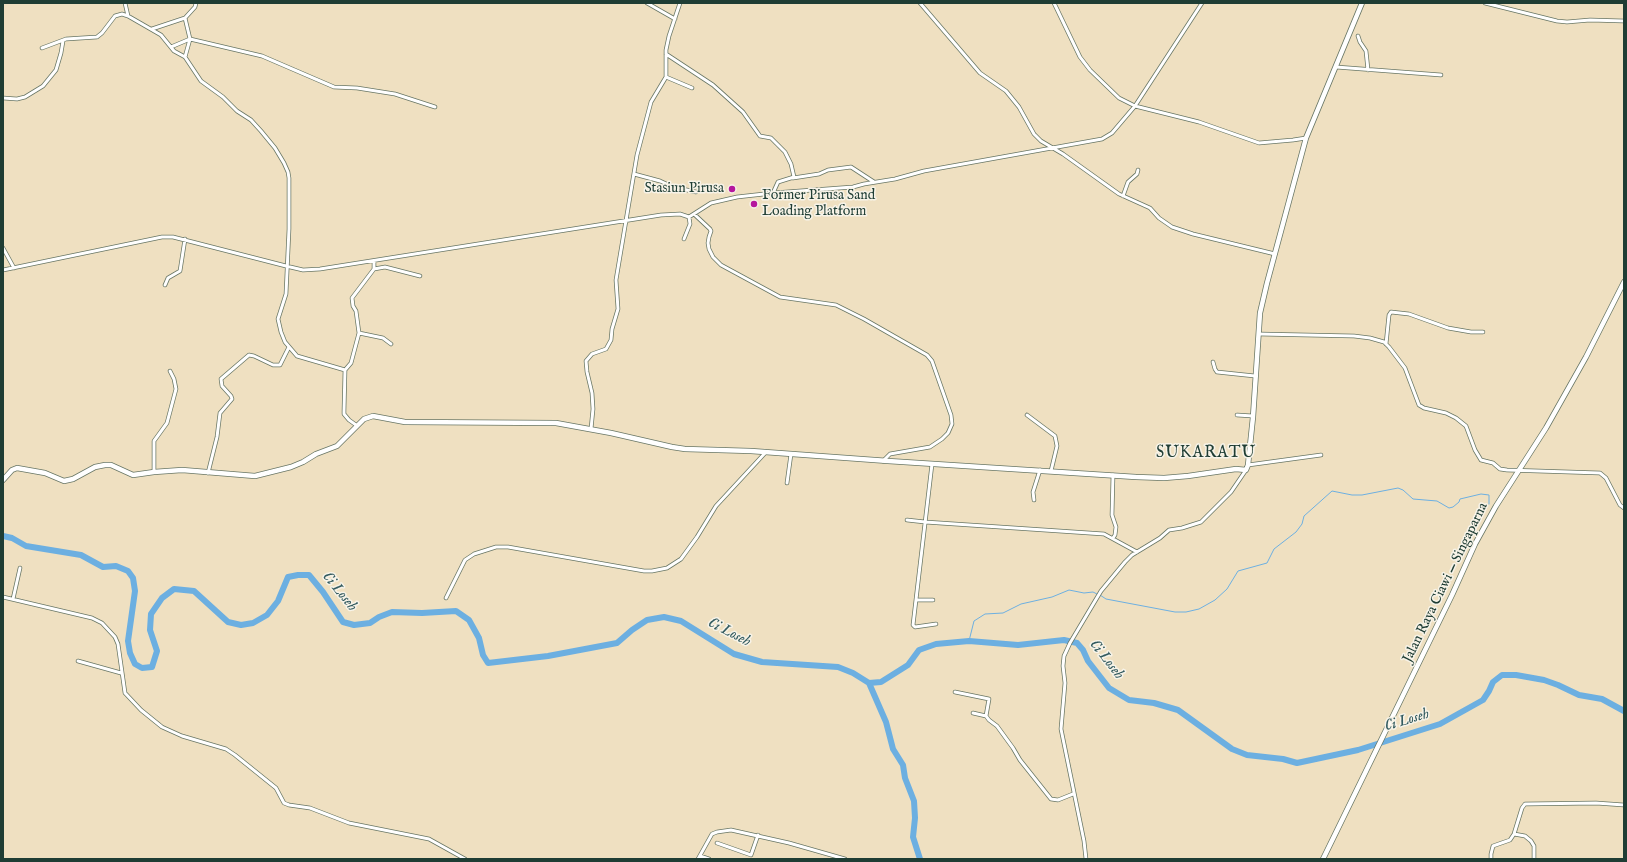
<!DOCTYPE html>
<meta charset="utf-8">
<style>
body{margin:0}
#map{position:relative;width:1627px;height:862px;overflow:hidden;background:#efe0c1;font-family:"IM FELL English",serif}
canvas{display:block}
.frame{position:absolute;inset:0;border:4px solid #1f3d34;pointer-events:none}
</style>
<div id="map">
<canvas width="1627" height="862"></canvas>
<div class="frame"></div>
</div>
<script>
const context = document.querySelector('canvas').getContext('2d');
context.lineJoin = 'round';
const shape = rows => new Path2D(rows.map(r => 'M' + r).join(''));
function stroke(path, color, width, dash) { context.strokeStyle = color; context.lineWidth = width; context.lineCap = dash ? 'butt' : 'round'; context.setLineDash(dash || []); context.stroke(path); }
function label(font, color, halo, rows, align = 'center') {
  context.font = font + ' "IM FELL English",serif'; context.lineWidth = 3; context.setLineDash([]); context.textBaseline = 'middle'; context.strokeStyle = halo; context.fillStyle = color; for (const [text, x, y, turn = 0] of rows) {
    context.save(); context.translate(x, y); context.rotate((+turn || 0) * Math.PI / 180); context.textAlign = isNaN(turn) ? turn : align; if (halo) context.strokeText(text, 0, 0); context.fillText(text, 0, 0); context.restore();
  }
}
const stream = shape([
 [1100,595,1106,599,1175,612,1186,612,1199,609,1215,600,1227,589,1238,571,1267,563,1274,549,1296,532,1302,524,1304,516,1332,491,1352,495,1362,495,1398,488,1403,490,1413,499,1437,501,1449,508,1453,507,1459,502,1460,499,1481,494,1489,495,1489,504],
 [969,641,974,621,985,614,1003,613,1021,604,1052,597,1069,590,1084,593,1093,592,1097,594]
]);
const river = shape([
 [3,536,12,538,26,546,81,555,103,567,116,566,128,571,133,578,135,591,128,641,130,653,135,664,142,668,152,667,157,651,150,630,151,614,162,598,174,589,194,591,228,622,241,625,253,623,267,615,278,601,288,577,298,575,309,575,323,592,343,622,354,625,370,623,379,617,392,612,422,613,456,611,469,620,479,638,483,655,488,663,548,656,617,643,632,630,647,620,664,617,681,621,734,654,762,662,838,667,853,673,869,683,881,682,908,665,919,650,936,644,969,641,1018,645,1064,640,1077,643,1083,650,1088,661,1109,688,1129,700,1154,703,1178,710,1232,749,1247,755,1283,759,1297,763,1358,750,1440,724,1483,700,1489,691,1493,682,1502,675,1516,675,1544,680,1558,685,1579,695,1602,699,1624,711],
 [869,683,886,722,893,749,903,765,905,778,914,801,915,818,913,837,920,859]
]);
const street = shape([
 [125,3,128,16],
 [647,3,675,19],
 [920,3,980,73,1006,91,1019,107,1034,134,1041,141,1063,154,1119,194,1150,208,1159,218,1172,227,1193,234,1275,254],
 [1054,3,1080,57,1090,70,1119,98,1135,106,1199,122,1259,143,1293,140,1306,138],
 [1485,3,1557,21,1567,22,1590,20,1624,21],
 [152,29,185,18],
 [1358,36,1360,42,1366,51,1368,70],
 [171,47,190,39,262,56,334,87,357,88,395,94,435,107],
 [42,48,66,39,97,37,102,33,115,16,122,14,128,16,161,35,174,51,185,57,201,81,223,97,237,111,251,120,261,131,275,148,284,163,288,172,289,178,289,229,286,294,278,319,281,332,285,342,297,356,345,370,344,411,344,414,349,420,356,425],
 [666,54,713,85,743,112,760,136,771,138,785,152,791,164,794,177,778,182,773,193],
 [185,57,190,39,185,18,195,7,196,3],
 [1336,67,1441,75],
 [666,77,692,88],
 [3,98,17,99,25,97,43,86,56,70,61,53,63,41],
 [634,174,660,181,673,187,696,192],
 [793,178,819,174,828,170,851,167,874,182],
 [1123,196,1128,182,1137,174,1138,170],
 [694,214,710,229,711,231,709,237,708,243,709,249,713,257,721,265,780,297,836,305,864,319,927,355,932,361,951,415,952,424,948,433,942,439,930,447,890,454,883,461],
 [684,239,690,224,689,217],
 [3,248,14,268],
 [374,269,385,267,420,276],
 [3,270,162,237,173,237,286,266,303,270,320,269,661,215,680,214,689,217,711,203,737,197,773,193,853,187,864,184,895,179,924,171,1102,139,1112,133,1135,106,1202,3],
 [165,285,168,278,180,271,185,239],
 [359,333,383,338,391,344],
 [1259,334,1354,336,1370,338,1384,342,1389,347,1405,368,1419,405,1424,408,1446,413,1456,418,1466,426,1475,450,1481,460,1493,463,1500,469,1507,470,1600,473,1606,478,1620,505,1624,508],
 [1386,344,1389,315,1391,312,1409,314,1448,328,1471,332,1483,332],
 [1213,362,1215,369,1217,372,1255,376],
 [345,370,351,363,359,333,356,311,353,306,352,298,374,269,374,261],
 [1027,415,1055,436,1057,446,1051,471],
 [1237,415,1253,416],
 [591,429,593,409,592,393,587,372,586,361,592,354,606,349,611,340,612,329,618,309,616,280,637,155,651,102,666,77,666,50,669,36,680,3],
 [932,464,913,625,915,627,936,624],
 [1248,465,1321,455],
 [154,472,154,441,167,423,176,389,174,379,170,371],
 [208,473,217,437,220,413,232,399,231,396,222,386,221,379,249,355,254,356,273,365,280,365,289,347],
 [1113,475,1112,515,1116,527,1115,535,1113,538],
 [787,483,791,454],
 [1034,500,1033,492,1040,470],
 [907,520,925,522,1104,534,1137,552],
 [3,597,92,618,102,623,115,637,118,644,125,693,141,710,162,727,182,736,226,749,235,755,276,788,284,803,289,805,310,808,349,823,429,839,465,859],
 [446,598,465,560,474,554,496,547,508,547,644,571,652,571,667,568,681,559,697,537,716,506,766,452],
 [13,599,20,568],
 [916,600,933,600],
 [78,661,121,673],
 [955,692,989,699,986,716],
 [973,713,986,716,989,720,997,726,1013,748,1020,760,1051,799,1058,800,1073,794],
 [1514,834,1525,836,1531,841,1534,846,1534,859],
 [717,843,751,855,758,835],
 [700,856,709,859],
 [698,859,712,834,717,832,731,830,789,843,845,859],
 [1086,859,1084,841,1061,729,1065,683,1063,666,1064,656,1070,643,1101,591,1125,562,1132,555,1160,538,1169,530,1182,528,1201,522,1231,492,1246,470],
 [1491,859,1491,854,1493,846,1510,840,1514,834,1522,808,1525,804,1596,803,1624,805]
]);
const secondary = shape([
 [3,480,12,470,17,468,45,473,64,481,73,479,95,467,105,465,111,465,133,475,154,472,182,470,255,476,291,467,303,462,316,454,337,446,364,419,373,416,405,422,556,423,611,433,672,447,685,449,751,451,888,461,1136,477,1164,478,1188,476,1236,469,1246,470,1248,465,1253,417,1260,313,1267,283,1306,138,1362,3],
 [1323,859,1452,595,1475,544,1496,506,1546,428,1586,357,1624,282]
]);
const markers = [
 [732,189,4,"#b5179e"],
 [754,204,4,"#b5179e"]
];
const poiNames = [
 ["Stasiun Pirusa",724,189],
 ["Former Pirusa Sand",762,196,"left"],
 ["Loading Platform",762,212,"left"]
];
const streetNames = [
 ["Jalan Raya Ciawi — Singaparna",1446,583,-64]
];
const waterNames = [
 ["Ci Loseh",339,592,51],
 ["Ci Loseh",729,633,27],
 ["Ci Loseh",1106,660,52],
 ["Ci Loseh",1407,721,-17]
];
const quarterNames = [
 ["SUKARATU",1206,454]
];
stroke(stream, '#6cafe1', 1);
stroke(river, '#6cafe1', 6);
stroke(street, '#687665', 4.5);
stroke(secondary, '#687665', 6);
stroke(street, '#fff', 3);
stroke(secondary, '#fff', 4.5);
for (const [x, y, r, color] of markers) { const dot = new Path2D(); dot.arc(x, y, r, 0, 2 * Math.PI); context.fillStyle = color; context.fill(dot); stroke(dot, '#f7f3e8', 1.5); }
label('14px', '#1f3d34', '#f7f3e8', poiNames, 'right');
label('14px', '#1f3d34', '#f7f3e8', streetNames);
label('italic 15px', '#325a5f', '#f7f3e8', waterNames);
context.letterSpacing = '1px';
label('16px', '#1f3d34', '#f7f3e8', quarterNames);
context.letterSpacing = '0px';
</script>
